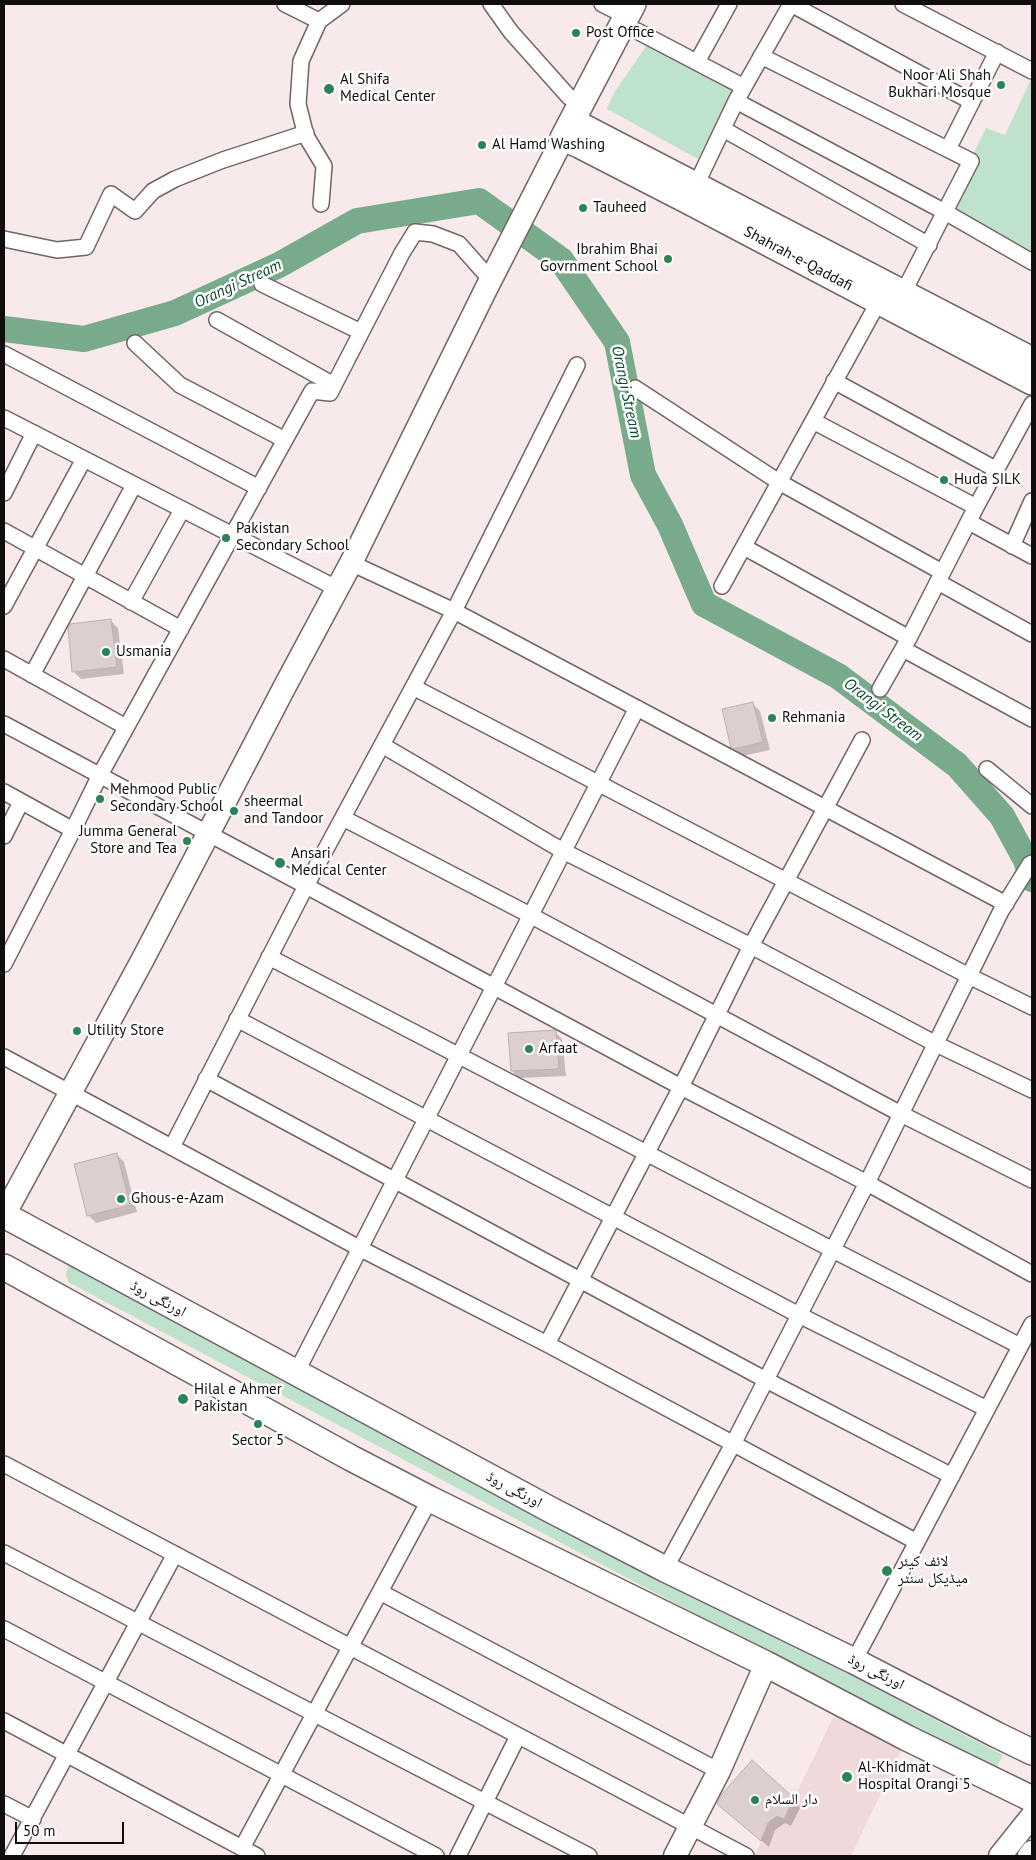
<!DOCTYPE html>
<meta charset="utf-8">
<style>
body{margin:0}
#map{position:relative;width:1036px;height:1860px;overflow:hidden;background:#f8e9ea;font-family:"PT Sans",sans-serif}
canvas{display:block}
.frame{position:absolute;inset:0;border:5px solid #120d0d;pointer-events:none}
.scale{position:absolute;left:15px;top:1822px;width:109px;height:22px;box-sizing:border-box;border:2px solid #120d0d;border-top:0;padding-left:6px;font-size:15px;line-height:18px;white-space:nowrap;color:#120d0d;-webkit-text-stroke:4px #fff;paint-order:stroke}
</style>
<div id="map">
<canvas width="1036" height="1860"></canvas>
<div class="frame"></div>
<div class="scale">50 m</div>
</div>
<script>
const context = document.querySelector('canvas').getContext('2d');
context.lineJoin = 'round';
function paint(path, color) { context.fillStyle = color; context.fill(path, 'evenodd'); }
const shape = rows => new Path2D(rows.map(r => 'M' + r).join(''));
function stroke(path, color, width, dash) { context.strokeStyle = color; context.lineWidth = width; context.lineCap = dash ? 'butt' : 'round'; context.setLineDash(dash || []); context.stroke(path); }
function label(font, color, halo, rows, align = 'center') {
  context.font = font + ' "PT Sans","Noto Naskh Arabic",sans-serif'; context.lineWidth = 5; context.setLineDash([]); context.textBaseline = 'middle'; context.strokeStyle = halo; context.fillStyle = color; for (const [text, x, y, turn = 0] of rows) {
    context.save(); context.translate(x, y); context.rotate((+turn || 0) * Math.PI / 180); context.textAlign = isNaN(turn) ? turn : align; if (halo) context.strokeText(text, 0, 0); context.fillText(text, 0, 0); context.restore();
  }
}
const built = shape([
 [840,1703,907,1738,851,1856,755,1856,768,1823,777,1816,784,1819]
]);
const green = shape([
 [647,45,734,87,698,159,607,109,614,93],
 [1032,77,1032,262,945,213,986,128,1005,135],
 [74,1265,947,1726,1003,1755,994,1772,68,1282,66,1275,68,1267]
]);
const shadow = shape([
 [110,620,118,628,124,674,81,679,73,671],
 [753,704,760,711,770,750,742,756,733,747],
 [555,1032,562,1039,566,1076,519,1078,512,1071],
 [117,1155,124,1162,137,1212,96,1223,88,1215],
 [793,1799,801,1806,791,1826,785,1823,775,1830,769,1847,726,1811]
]);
const river = shape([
 [4,329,84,339,175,313,279,265,357,221,479,201,561,260,617,342,643,475,670,525,704,604,838,676,957,765,1002,816,1026,860,1032,879]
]);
const building = shape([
 [111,619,117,667,72,672,68,628,70,624,111,619],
 [753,702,763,742,734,749,731,748,722,709,753,702],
 [554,1030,556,1030,559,1069,511,1071,508,1033,554,1030],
 [117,1153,130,1205,87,1216,74,1164,117,1153],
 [752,1760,794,1798,784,1819,777,1816,768,1823,761,1841,717,1804,722,1794,752,1760]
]);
const street = shape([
 [285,4,319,21],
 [491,4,511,32,569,97,582,102],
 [602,4,626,16],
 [791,4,972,102],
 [903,4,1032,71],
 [637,31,744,87],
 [761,56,971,161,903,293],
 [697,62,729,4],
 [736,101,945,212,1032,262],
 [723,129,929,245],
 [948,149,997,52],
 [696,185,736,101,791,4],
 [321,204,324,166,306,136,298,104,301,61,319,21,342,4],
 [4,239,57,250,86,247,111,194,135,211,153,191,175,179,223,160,306,133],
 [262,284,361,332],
 [217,320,334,385],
 [135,343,180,385,285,440],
 [4,354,259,488],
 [834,381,997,470],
 [635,388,779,482,942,572],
 [4,418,338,589],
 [813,421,976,507],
 [4,493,34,433],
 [969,522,1032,556],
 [4,531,181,629],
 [1012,546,1032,501],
 [744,547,909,638],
 [351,563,454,611,1006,904],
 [938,582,1032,634],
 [722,586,879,301],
 [131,602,182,510],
 [4,606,84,459],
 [903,649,1032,719],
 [4,659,126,727],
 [32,675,134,485],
 [413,687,969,976,1032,1007],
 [880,689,909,638,976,507,1032,404],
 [4,724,681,1087,867,1183,1032,1274],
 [382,745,563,851,751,946,936,1044,1032,1090],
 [987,769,1032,806],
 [4,792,73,830],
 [343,818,530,915,901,1114,1032,1180],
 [4,836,21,802],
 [269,957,833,1250,1020,1346],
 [4,964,73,830,100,775,312,391,330,393,402,253,415,232,433,234,459,244,491,280],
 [237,1019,799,1315,987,1409],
 [4,1057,359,1248,547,1344,917,1542],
 [206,1079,766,1380,952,1476],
 [172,1147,306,886,454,611,577,365],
 [547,1344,681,1087,751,946,862,740],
 [296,1373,637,708],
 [4,1464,746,1856],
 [4,1553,589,1856],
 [665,1569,733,1444,867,1183,1001,911,1030,864,1032,863],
 [380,1592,719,1771],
 [4,1629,436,1856],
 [854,1661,1032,1324],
 [4,1721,257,1856],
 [4,1804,33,1819],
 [242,1848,430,1499],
 [12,1856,175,1554],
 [458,1856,518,1736]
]);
const secondary = shape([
 [4,1215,143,959,284,688,351,563,486,289,563,138],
 [675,1856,719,1771,766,1664],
 [1000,1856,1032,1816],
 [1029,1856,1032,1852]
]);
const primary = shape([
 [633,4,563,138,579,145,688,201,1032,382],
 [572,121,1032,360],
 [4,1215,551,1510,665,1569,854,1661,997,1735,1032,1752],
 [4,1267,351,1458,430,1499,766,1664,907,1738,1032,1799]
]);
const markers = [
 [576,33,5,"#2b8358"],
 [1001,85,5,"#2b8358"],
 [329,89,6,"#2b8358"],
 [482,145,5,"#2b8358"],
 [583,208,5,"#2b8358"],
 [668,259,5,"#2b8358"],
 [944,480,5,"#2b8358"],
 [226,538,5,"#2b8358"],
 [106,652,5,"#2b8358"],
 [772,718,5,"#2b8358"],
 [100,799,5,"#2b8358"],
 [234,811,5,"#2b8358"],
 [187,841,5,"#2b8358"],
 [280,863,6,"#2b8358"],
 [77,1031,5,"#2b8358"],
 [529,1049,5,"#2b8358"],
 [121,1199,5,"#2b8358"],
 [183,1399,6,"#2b8358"],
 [258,1424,5,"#2b8358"],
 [887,1571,6,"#2b8358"],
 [847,1777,6,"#2b8358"],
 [755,1800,5,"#2b8358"]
];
const poiNames = [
 ["Post Office",586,33],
 ["Noor Ali Shah",991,76,"right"],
 ["Bukhari Mosque",991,93,"right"],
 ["Al Shifa",340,80],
 ["Medical Center",340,97],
 ["Al Hamd Washing",492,145],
 ["Tauheed",593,208],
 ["Ibrahim Bhai",658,250,"right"],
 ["Govrnment School",658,267,"right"],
 ["Huda SILK",954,480],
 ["Pakistan",236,529],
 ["Secondary School",236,546],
 ["Usmania",116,652],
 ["Rehmania",782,718],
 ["Mehmood Public",110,790],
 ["Secondary School",110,807],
 ["sheermal",244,802],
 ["and Tandoor",244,819],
 ["Jumma General",177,832,"right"],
 ["Store and Tea",177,849,"right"],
 ["Ansari",291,854],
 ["Medical Center",291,871],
 ["Utility Store",87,1031],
 ["Arfaat",539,1049],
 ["Ghous-e-Azam",131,1199],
 ["Hilal e Ahmer",194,1390],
 ["Pakistan",194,1407],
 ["Sector 5",258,1441,"center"],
 ["لائف کیئر",898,1562],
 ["میڈیکل سنٹر",898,1579],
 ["Al-Khidmat",858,1768],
 ["Hospital Orangi 5",858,1785],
 ["دار السلام",765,1800]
];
const streetNames = [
 ["Shahrah-e-Qaddafi",798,259,28],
 ["اورنگی روڈ",158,1299,28],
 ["اورنگی روڈ",514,1490,28],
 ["اورنگی روڈ",876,1672,27]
];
const waterNames = [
 ["Orangi Stream",238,284,-25],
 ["Orangi Stream",626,392,78],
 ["Orangi Stream",883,710,37]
];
paint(built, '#f0d9db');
paint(green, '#bee2cc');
paint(shadow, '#0003');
stroke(river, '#77ab8c', 26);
paint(building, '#ddcfd0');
stroke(building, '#beb0b1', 1);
stroke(street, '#726566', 18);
stroke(secondary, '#726566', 25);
stroke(primary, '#726566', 28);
stroke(street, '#fff', 15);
stroke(secondary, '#fff', 22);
stroke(primary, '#fff', 25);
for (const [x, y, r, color] of markers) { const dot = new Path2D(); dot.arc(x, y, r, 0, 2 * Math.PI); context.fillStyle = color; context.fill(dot); stroke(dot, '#fff', 2); }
label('15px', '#120d0d', '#fff', poiNames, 'left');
label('15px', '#120d0d', '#fff', streetNames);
label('italic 16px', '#084c2e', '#fff', waterNames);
</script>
